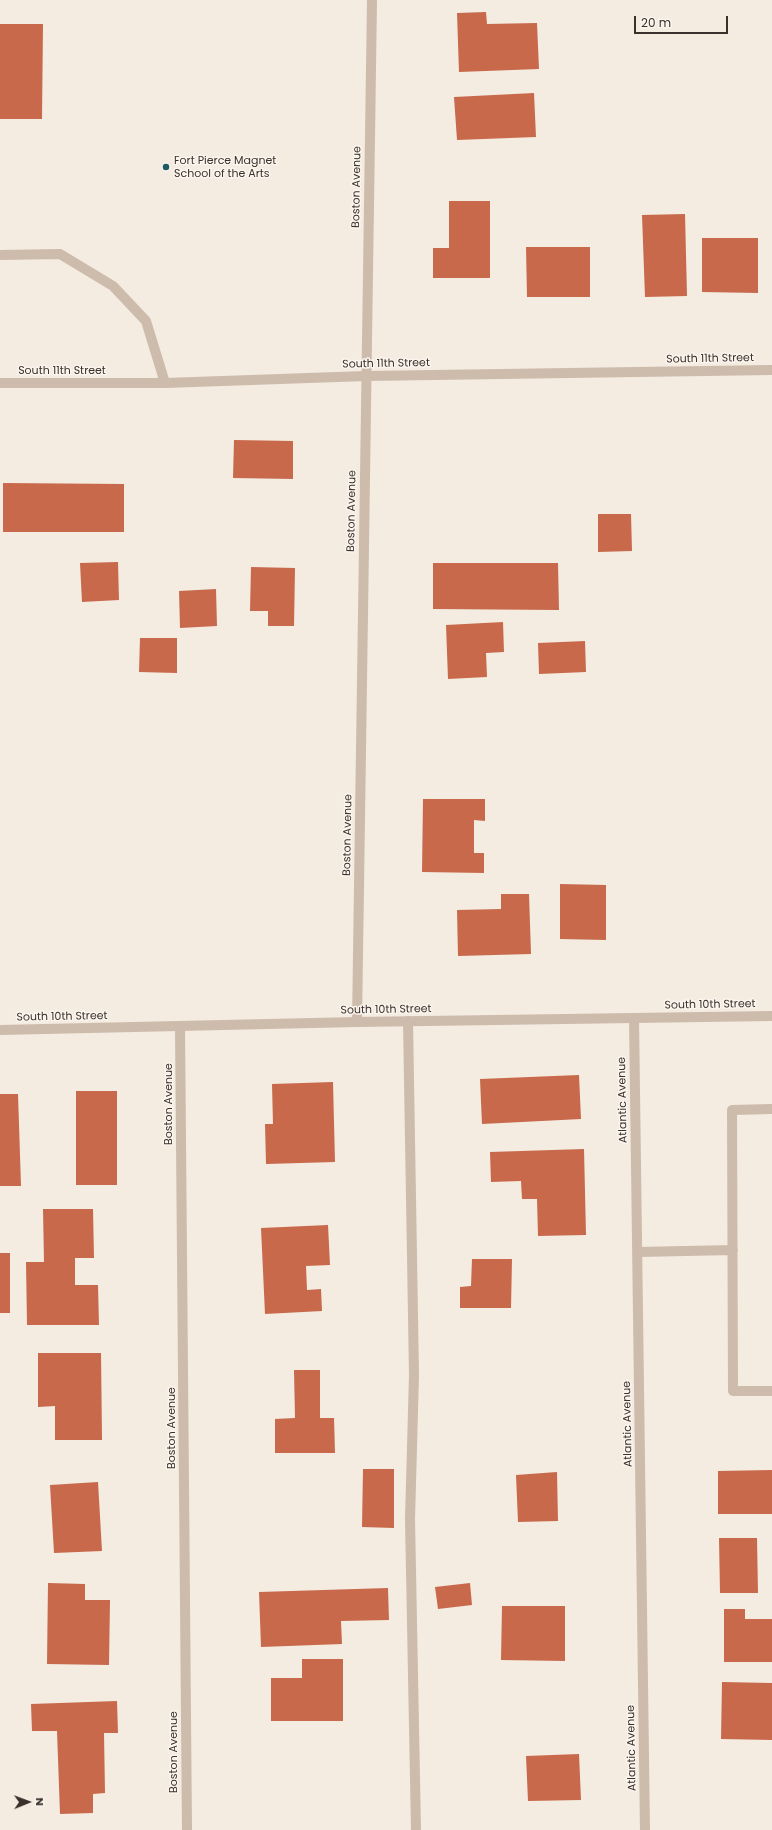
<!DOCTYPE html>
<style>
body{margin:0}
#map{position:relative;width:772px;height:1830px;overflow:hidden;background:#f4ebe1;font-family:Poppins,sans-serif}
canvas{display:block}
.north{position:absolute;left:8px;top:1782px;width:40px;height:40px;-webkit-text-stroke:3px #fbf5ee;paint-order:stroke;rotate:89deg;font-size:11px;font-weight:700;line-height:16px;text-align:center;color:#3b302b}
.north::after{content:'';display:block;margin:auto;width:14px;height:18px;background:#3b302b;clip-path:polygon(50% 0,100% 100%,50% 72%,0 100%)}
.scale{position:absolute;left:634px;top:16px;width:94px;height:18px;box-sizing:border-box;border:2px solid #3b302b;border-top:0;padding-left:5px;font-size:12px;line-height:14px;white-space:nowrap;color:#3b302b;-webkit-text-stroke:3px #fbf5ee;paint-order:stroke}
</style>
<div id="map">
<canvas width="772" height="1830"></canvas>
<div class="north">N</div>
<div class="scale">20 m</div>
</div>
<script>
const context = document.querySelector('canvas').getContext('2d');
context.lineJoin = 'round';
function paint(path, color) { context.fillStyle = color; context.fill(path, 'evenodd'); }
const shape = rows => new Path2D(rows.map(r => 'M' + r).join(''));
function stroke(path, color, width, dash) { context.strokeStyle = color; context.lineWidth = width; context.lineCap = dash ? 'butt' : 'round'; context.setLineDash(dash || []); context.stroke(path); }
function label(font, color, halo, rows, align = 'center') {
  context.font = font + ' Poppins,sans-serif'; context.lineWidth = 3; context.setLineDash([]); context.textBaseline = 'middle'; context.strokeStyle = halo; context.fillStyle = color; for (const [text, x, y, turn = 0] of rows) {
    context.save(); context.translate(x, y); context.rotate((+turn || 0) * Math.PI / 180); context.textAlign = isNaN(turn) ? turn : align; if (halo) context.strokeText(text, 0, 0); context.fillText(text, 0, 0); context.restore();
  }
}
const building = shape([
 [486,12,487,24,537,23,539,69,459,72,457,13],
 [0,24,43,24,42,119,0,119],
 [534,93,536,137,457,140,454,97],
 [449,201,490,201,490,278,433,278,433,248,449,248],
 [685,214,687,296,645,297,642,215],
 [702,238,758,238,758,293,702,292],
 [526,247,590,247,590,297,527,297],
 [234,440,293,441,293,479,233,478],
 [3,483,124,484,124,532,3,532],
 [598,514,631,514,632,551,598,552],
 [118,562,119,600,82,602,80,563],
 [433,563,558,563,559,610,433,609],
 [251,567,295,568,294,626,268,626,268,611,250,611],
 [216,589,217,626,180,628,179,591],
 [503,622,504,652,486,653,487,677,448,679,446,625],
 [140,638,177,638,177,673,139,672],
 [585,641,586,672,539,674,538,643],
 [423,799,485,799,485,821,474,820,474,853,484,853,484,873,422,872],
 [560,884,606,885,606,940,560,939],
 [501,894,529,894,531,954,458,956,457,910,501,909],
 [579,1075,581,1119,482,1124,480,1079],
 [333,1082,335,1162,266,1164,265,1124,273,1124,272,1084],
 [76,1091,117,1091,117,1185,76,1185],
 [0,1094,18,1094,21,1186,0,1186],
 [584,1149,586,1235,538,1236,537,1199,522,1199,521,1181,491,1182,490,1152],
 [43,1209,93,1209,94,1258,75,1258,75,1285,98,1285,99,1325,27,1325,26,1262,44,1262],
 [328,1225,330,1265,306,1266,307,1290,321,1289,322,1311,265,1314,261,1228],
 [0,1253,10,1253,10,1313,0,1313],
 [472,1259,512,1259,511,1308,460,1308,460,1287,471,1286],
 [38,1353,101,1353,102,1440,55,1440,55,1406,38,1407],
 [294,1370,320,1370,320,1418,334,1418,335,1453,275,1453,275,1419,295,1418],
 [363,1469,394,1469,394,1528,362,1527],
 [772,1470,772,1514,718,1514,718,1471],
 [557,1472,558,1521,518,1522,516,1475],
 [98,1482,102,1551,54,1553,50,1485],
 [719,1538,757,1538,758,1593,720,1593],
 [48,1583,85,1584,85,1600,110,1600,109,1665,47,1664],
 [470,1583,472,1605,438,1609,435,1587],
 [388,1588,389,1620,341,1621,342,1644,261,1647,259,1592],
 [502,1606,565,1606,565,1661,501,1660],
 [724,1609,745,1609,745,1619,772,1619,772,1662,724,1662],
 [302,1659,343,1659,343,1721,271,1721,271,1678,302,1678],
 [722,1682,772,1683,772,1740,721,1739],
 [117,1701,118,1733,104,1733,105,1793,93,1794,93,1813,60,1814,57,1731,32,1731,31,1704],
 [579,1754,581,1800,528,1801,526,1756]
]);
const service = shape([
 [0,255,60,254,113,286,146,321,165,383],
 [408,1021,414,1375,410,1519,416,1830],
 [772,1109,732,1110,733,1391,772,1391],
 [638,1252,733,1250]
]);
const minor = shape([
 [0,383,165,383,366,376,772,370],
 [634,1018,645,1830],
 [357,1022,372,0],
 [180,1026,187,1830]
]);
const tertiary = shape([
 [0,1030,357,1022,772,1016]
]);
const markers = [
 [166,167,4,"#1f5a5e"]
];
const poiNames = [
 ["Fort Pierce Magnet",174,161],
 ["School of the Arts",174,174]
];
const streetNames = [
 ["Boston Avenue",357,187,-89],
 ["South 11th Street",710,359,-1],
 ["South 11th Street",386,364,-1],
 ["South 11th Street",62,371],
 ["Boston Avenue",352,511,-89],
 ["Boston Avenue",348,835,-89],
 ["South 10th Street",710,1005,-1],
 ["South 10th Street",386,1010,-1],
 ["South 10th Street",62,1017,-1],
 ["Atlantic Avenue",623,1100,-91],
 ["Boston Avenue",169,1104,-90],
 ["Atlantic Avenue",628,1424,-91],
 ["Boston Avenue",172,1428,-90],
 ["Atlantic Avenue",632,1748,-91],
 ["Boston Avenue",174,1752,-90]
];
paint(building, '#c8694b');
stroke(service, '#cdbbac', 10);
stroke(minor, '#cdbbac', 10);
stroke(tertiary, '#cdbbac', 10);
for (const [x, y, r, color] of markers) { const dot = new Path2D(); dot.arc(x, y, r, 0, 2 * Math.PI); context.fillStyle = color; context.fill(dot); stroke(dot, '#fbf5ee', 1.5); }
label('11px', '#3b302b', '#fbf5ee', poiNames, 'left');
label('11px', '#3b302b', '#fbf5ee', streetNames);
</script>
